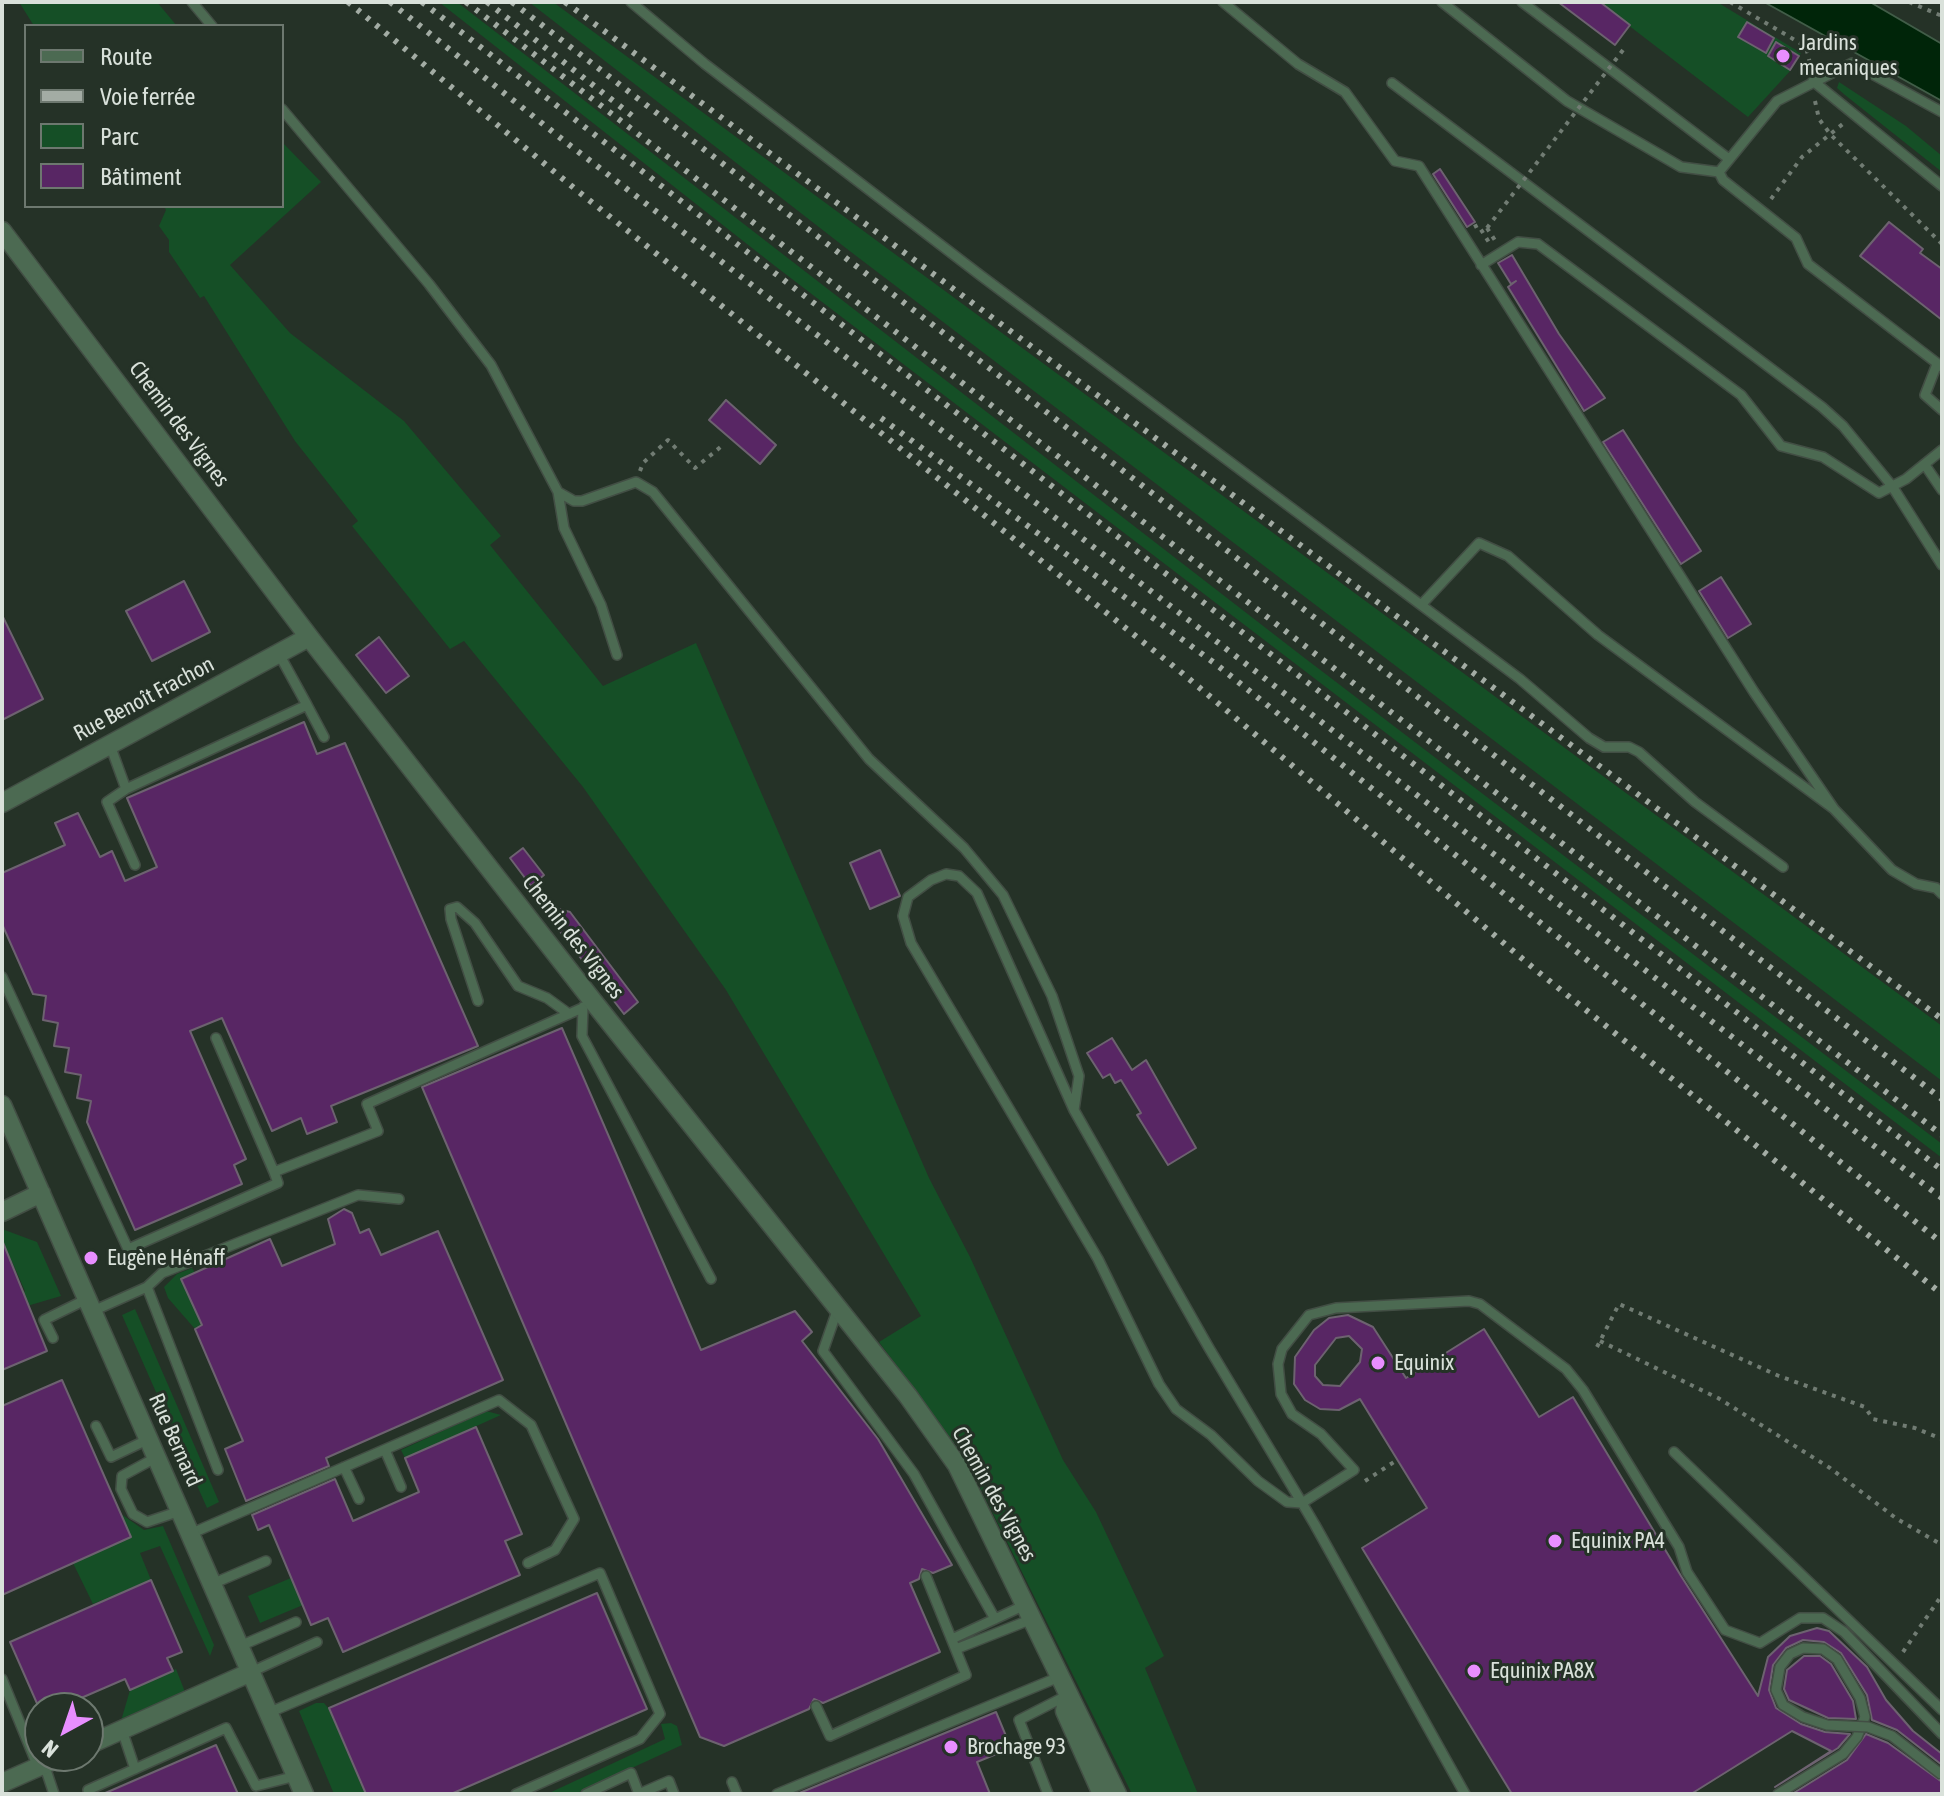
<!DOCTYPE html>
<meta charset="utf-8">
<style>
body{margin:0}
#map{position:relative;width:1944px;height:1796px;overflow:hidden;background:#253227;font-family:"Asap Condensed",sans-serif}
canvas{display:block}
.frame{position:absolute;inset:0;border:4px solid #d9e1da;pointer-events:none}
.legend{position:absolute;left:24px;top:24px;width:260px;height:184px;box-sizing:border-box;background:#253227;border:2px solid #6d786f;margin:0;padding:10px 14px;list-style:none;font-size:24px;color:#d9e1da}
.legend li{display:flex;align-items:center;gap:16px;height:40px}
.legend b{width:40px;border:2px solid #6d786f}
.north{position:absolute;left:24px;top:1692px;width:80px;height:80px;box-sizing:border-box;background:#253227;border:2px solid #6d786f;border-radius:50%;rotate:220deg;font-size:22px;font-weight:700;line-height:32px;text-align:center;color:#d9e1da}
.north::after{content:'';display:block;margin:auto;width:28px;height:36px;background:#e88eff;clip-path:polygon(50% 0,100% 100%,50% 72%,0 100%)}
</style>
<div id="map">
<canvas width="1944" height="1796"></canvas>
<div class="frame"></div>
<ul class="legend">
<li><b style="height:10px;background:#4c6a52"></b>Route</li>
<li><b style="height:10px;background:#a3aca4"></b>Voie ferrée</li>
<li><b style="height:22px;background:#154f26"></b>Parc</li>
<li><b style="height:22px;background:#582664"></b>Bâtiment</li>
</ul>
<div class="north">N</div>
</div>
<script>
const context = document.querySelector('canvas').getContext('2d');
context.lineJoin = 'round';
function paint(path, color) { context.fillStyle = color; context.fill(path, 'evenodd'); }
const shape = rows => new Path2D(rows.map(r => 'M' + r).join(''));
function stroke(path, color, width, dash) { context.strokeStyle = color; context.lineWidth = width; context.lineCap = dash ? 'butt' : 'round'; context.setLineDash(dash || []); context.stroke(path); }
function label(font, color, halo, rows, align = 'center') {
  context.font = font + ' "Asap Condensed",sans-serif'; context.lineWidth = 6; context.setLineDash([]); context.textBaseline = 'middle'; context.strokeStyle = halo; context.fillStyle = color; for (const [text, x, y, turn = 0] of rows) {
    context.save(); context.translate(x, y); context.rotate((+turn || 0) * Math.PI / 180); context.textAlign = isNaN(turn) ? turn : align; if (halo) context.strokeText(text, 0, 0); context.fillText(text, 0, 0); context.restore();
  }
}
const green = shape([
 [19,2,157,2,177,26,34,26],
 [439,2,457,2,1302,656,1942,1144,1942,1158,775,266],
 [529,2,553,2,1942,1026,1942,1081,851,252],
 [1598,2,1717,2,1801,53,1791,70,1748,117],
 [1839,82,1906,126,1942,156,1942,172,1845,95,1837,88],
 [282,142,321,182,230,265,290,333,404,421,501,536,490,545,603,686,696,643,929,1178,970,1257,1063,1460,1096,1512,1164,1656,1145,1668,1198,1794,1132,1794,966,1459,879,1342,921,1316,726,990,583,787,464,641,450,649,352,526,358,521,295,441,204,296,200,298,169,252,169,240,159,226,166,210,164,206,282,206],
 [2,1229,37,1242,61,1296,27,1306,22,1293,25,1291,12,1262,2,1266],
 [192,1268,195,1273,182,1279,202,1325,195,1329,168,1298,164,1287,177,1274],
 [135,1309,219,1502,207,1508,122,1315],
 [486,1411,501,1415,405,1458,401,1450],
 [121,1514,144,1530,163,1526,214,1645,210,1656,160,1546,140,1553,151,1580,93,1604,73,1563,131,1537],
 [291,1578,303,1605,260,1623,248,1596],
 [176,1669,185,1692,121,1721,130,1690],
 [316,1703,324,1703,329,1709,365,1794,334,1794,299,1711],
 [671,1723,677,1726,682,1745,575,1794,547,1794,665,1739,661,1724]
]);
const water = shape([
 [1764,2,1870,2,1942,44,1942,101,1764,2]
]);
const building = shape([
 [1558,2,1600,2,1630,25,1615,45,1558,2],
 [1747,22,1774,38,1766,53,1738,37,1747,22],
 [1776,42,1799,56,1790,70,1768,56,1776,42],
 [1440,169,1475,222,1467,227,1433,174,1440,169],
 [1889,222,1923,249,1920,253,1942,269,1942,320,1860,256,1889,222],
 [1512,255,1559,334,1605,398,1584,411,1508,287,1516,281,1511,284,1498,263,1512,255],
 [726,400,776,445,760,464,709,420,726,400],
 [1623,430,1701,551,1681,564,1603,442,1623,430],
 [1721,577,1751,624,1728,638,1699,591,1721,577],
 [184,581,210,632,152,661,126,611,184,581],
 [2,615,43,699,2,720,2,615],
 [379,637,409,676,386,693,356,655,379,637],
 [304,722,317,754,345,743,478,1046,331,1106,337,1122,307,1134,301,1118,272,1131,222,1018,190,1031,246,1159,234,1165,242,1184,135,1230,87,1122,91,1101,77,1098,81,1075,65,1072,69,1048,54,1046,58,1023,43,1020,46,996,33,994,2,924,2,873,65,845,55,823,78,813,100,857,112,851,125,881,157,867,127,798,304,722],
 [523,848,544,875,531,886,510,858,523,848],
 [880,850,900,896,870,909,850,863,880,850],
 [538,903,570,912,638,1002,624,1014,538,903],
 [562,1028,701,1350,795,1311,812,1332,802,1341,878,1439,952,1565,933,1573,922,1569,919,1579,910,1583,940,1652,823,1703,814,1699,809,1709,724,1746,700,1737,422,1087,562,1028],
 [1112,1038,1132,1070,1146,1060,1196,1148,1168,1165,1137,1115,1141,1113,1121,1080,1115,1083,1110,1074,1103,1078,1087,1053,1112,1038],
 [344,1209,352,1213,360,1233,369,1229,381,1255,438,1231,503,1380,326,1458,329,1466,246,1501,225,1449,243,1441,195,1329,202,1325,181,1279,270,1239,282,1266,335,1244,328,1219,344,1209],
 [2,1240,47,1351,2,1370,2,1240],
 [1348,1315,1373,1327,1406,1378,1484,1329,1539,1417,1573,1397,1681,1576,1758,1696,1768,1657,1790,1636,1817,1628,1829,1631,1867,1667,1886,1700,1913,1731,1942,1754,1942,1765,1897,1730,1872,1720,1867,1695,1841,1653,1824,1642,1803,1640,1786,1648,1773,1665,1769,1690,1776,1708,1801,1724,1825,1732,1850,1734,1838,1748,1775,1787,1831,1751,1792,1731,1691,1794,1512,1794,1362,1548,1427,1508,1360,1399,1339,1410,1320,1409,1305,1400,1294,1384,1295,1357,1314,1330,1329,1318,1348,1315],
 [1349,1336,1362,1349,1360,1362,1340,1386,1323,1385,1315,1376,1315,1365,1336,1338,1349,1336],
 [62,1380,131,1537,2,1595,2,1406,62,1380],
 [476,1427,522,1534,505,1541,520,1575,343,1652,328,1618,311,1625,269,1525,258,1530,252,1515,335,1479,353,1521,419,1492,405,1458,476,1427],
 [151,1580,182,1652,167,1658,173,1671,130,1690,125,1679,58,1708,39,1708,10,1642,151,1580],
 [597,1593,647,1709,451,1794,366,1794,329,1708,597,1593],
 [1804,1656,1820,1656,1831,1664,1853,1701,1856,1719,1828,1718,1789,1700,1784,1689,1787,1670,1804,1656],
 [996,1712,1011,1748,977,1762,990,1794,797,1794,996,1712],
 [1866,1734,1888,1743,1942,1782,1942,1794,1792,1794,1847,1760,1866,1734],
 [216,1745,238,1794,103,1794,216,1745]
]);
const path = shape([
 [1730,2,1800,43,1807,51,1811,68],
 [1909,2,1942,16],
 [1815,101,1819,119,1831,135,1942,244],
 [1771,199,1802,157,1844,123],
 [1474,227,1478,225,1490,244],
 [1487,228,1496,242],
 [640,471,643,463,668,440,695,468,723,445],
 [1600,1341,1718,1398,1830,1468,1897,1519,1942,1545],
 [1597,1347,1619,1304,1779,1376,1865,1407,1873,1419,1915,1428,1942,1439],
 [1365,1481,1397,1460],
 [1903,1652,1942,1595]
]);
const lane = shape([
 [192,2,212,26],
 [631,2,705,64,980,275,1520,679,1589,738,1604,747,1629,747,1639,752,1695,802,1783,867],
 [1223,2,1298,64,1345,92,1395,161,1419,166,1754,692,1834,809],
 [1442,2,1567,101,1681,167,1719,172,1723,180,1796,238,1808,264,1942,367],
 [1522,2,1729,159],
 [1813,81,1942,186],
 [1392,83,1822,407,1843,426,1892,486,1942,565],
 [282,109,429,284,491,365,558,492,564,528,601,605,617,655],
 [1719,172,1777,101,1852,63,1942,112],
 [1481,265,1518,242,1538,244,1741,395,1781,446,1823,457,1879,493,1906,479,1942,450],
 [1937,364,1925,395,1942,410],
 [1925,465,1942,490],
 [558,492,574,501,582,501,636,482,653,492,869,759,964,848,1003,895,1052,996,1079,1076,1074,1110],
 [1422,604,1479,543,1508,556,1598,635,1834,809,1892,870,1916,884,1936,888,1942,894],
 [307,705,324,737],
 [110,745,126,789,107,802,135,865],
 [126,789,307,705,279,654],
 [2,977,128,1249,278,1183,274,1172],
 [478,1001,451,919,450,909,457,907,475,923,518,986,547,998,569,1014],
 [583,1007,582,1036,711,1279],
 [216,1038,274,1172,378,1131,367,1104,580,1009],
 [147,1287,162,1273,358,1195,399,1199],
 [838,1308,823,1351,914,1474,995,1619],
 [93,1311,147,1287,218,1470],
 [53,1338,44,1320,87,1299],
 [96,1426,111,1457,149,1439],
 [385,1450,401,1487],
 [1674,1452,1942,1710],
 [157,1457,122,1476,121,1489,133,1514,147,1522,180,1511],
 [344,1467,359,1499],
 [190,1534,499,1400,531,1425,574,1519,555,1550,528,1563],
 [212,1584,266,1561],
 [952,1639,1025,1605],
 [240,1646,296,1622],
 [956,1649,1032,1619],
 [251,1672,317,1642],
 [2,1679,38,1767],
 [816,1706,830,1736,966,1675,926,1576],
 [268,1713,600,1573,660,1714,640,1739,516,1794],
 [122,1730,135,1769],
 [44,1764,54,1794],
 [732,1782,737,1794],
 [88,1790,226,1728,256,1786,296,1776],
 [586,1794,631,1773,639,1794,669,1781,674,1794],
 [777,1794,1059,1677],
 [1048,1794,1019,1720,1066,1696],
 [1465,1794,1315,1525,1302,1503,1209,1348,1201,1334,1074,1110,977,893,959,876,946,874,931,880,908,897,903,916,911,943,1098,1259,1159,1384,1176,1409,1211,1435,1258,1481,1287,1502,1302,1503,1354,1470,1321,1434,1292,1414,1281,1394,1278,1364,1282,1349,1309,1315,1336,1308,1469,1301,1480,1304,1566,1369,1583,1390,1679,1547,1687,1572,1725,1630,1760,1643,1800,1618,1823,1618,1844,1632,1942,1734],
 [1778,1794,1843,1754,1857,1737,1865,1717,1860,1698,1837,1659]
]);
const street = shape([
 [2,231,309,637,592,1000,908,1396,957,1465,1117,1794],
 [2,803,309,637],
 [2,1105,304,1794],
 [2,1212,41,1193],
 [1067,1701,1065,1711,1102,1794],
 [88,1745,251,1672],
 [2,1783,63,1756]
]);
const rail = shape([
 [348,2,574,188,1182,673,1537,971,1942,1294],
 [390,2,563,140,1942,1198],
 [422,2,1942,1170],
 [466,2,1942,1135],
 [487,2,635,118],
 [512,2,1942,1099],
 [565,2,1942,1019],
 [881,418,1217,665,1942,1243]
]);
const pathBridge = shape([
 [1487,228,1623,50]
]);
const laneBridge = shape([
 [1837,1659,1823,1649,1803,1648,1790,1654,1780,1667,1776,1690,1783,1705,1803,1717,1827,1725,1868,1727,1892,1736,1942,1775]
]);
const markers = [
 [1783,56,8,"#e88eff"],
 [91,1258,8,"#e88eff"],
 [1378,1363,8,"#e88eff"],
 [1555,1541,8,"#e88eff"],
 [1474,1671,8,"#e88eff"],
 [951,1747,8,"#e88eff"]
];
const poiNames = [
 ["Jardins",1799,43],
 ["mecaniques",1799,68],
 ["Eugène Hénaff",107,1258],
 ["Equinix",1394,1363],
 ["Equinix PA4",1571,1541],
 ["Equinix PA8X",1490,1671],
 ["Brochage 93",967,1747]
];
const streetNames = [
 ["Chemin des Vignes",179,424,53],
 ["Rue Benoît Frachon",144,699,-28],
 ["Chemin des Vignes",573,937,52],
 ["Rue Bernard",175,1440,66],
 ["Chemin des Vignes",994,1494,61]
];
paint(green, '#154f26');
paint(water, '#002509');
stroke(water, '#415d48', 2);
paint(building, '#582664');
stroke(building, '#6d6270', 2);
stroke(lane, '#424e44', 12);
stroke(street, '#424e44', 21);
stroke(path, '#717c73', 4, [4, 6]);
stroke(lane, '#4c6a52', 9);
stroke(street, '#4c6a52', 18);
stroke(rail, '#a3aca4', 6, [4, 8]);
stroke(laneBridge, '#424e44', 12, []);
stroke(pathBridge, '#717c73', 4, [4, 6]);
stroke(laneBridge, '#4c6a52', 9);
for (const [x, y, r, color] of markers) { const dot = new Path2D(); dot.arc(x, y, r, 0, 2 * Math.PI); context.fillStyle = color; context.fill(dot); stroke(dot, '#253227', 3); }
label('22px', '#d9e1da', '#253227', poiNames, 'left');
label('22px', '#d9e1da', '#253227', streetNames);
</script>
